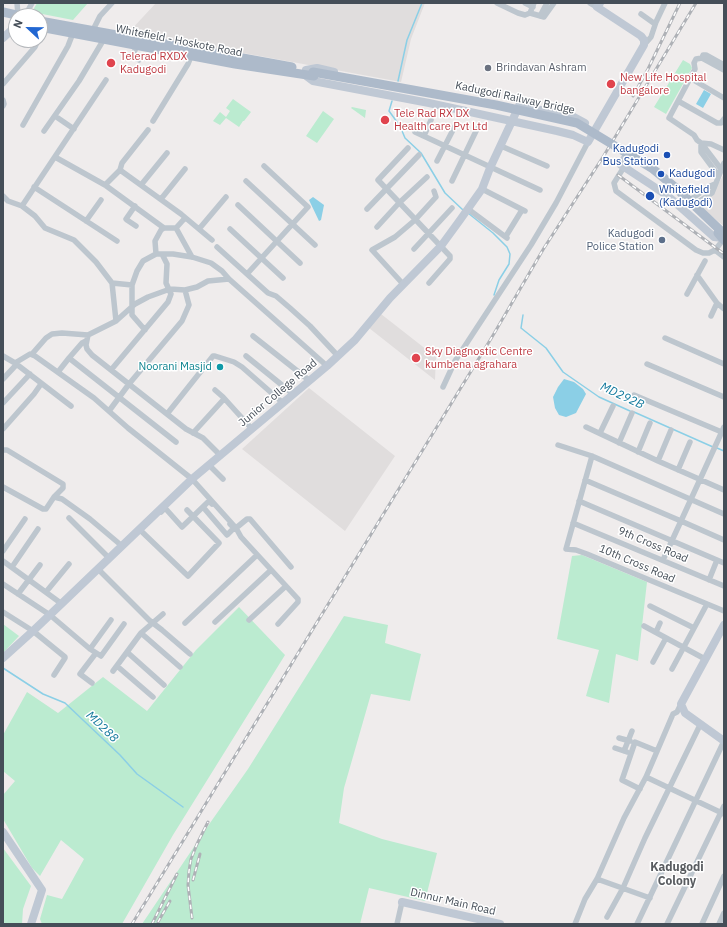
<!DOCTYPE html>
<style>
body{margin:0}
#map{position:relative;width:727px;height:927px;overflow:hidden;background:#efecec;font-family:"IBM Plex Sans",sans-serif}
canvas{display:block}
.frame{position:absolute;inset:0;border:4px solid #454e58;pointer-events:none}
.north{position:absolute;left:8px;top:8px;width:40px;height:40px;box-sizing:border-box;background:#fff;border:1px solid #b5b8bc;border-radius:50%;rotate:292deg;font-size:11px;font-weight:700;line-height:16px;text-align:center;color:#454e58}
.north::after{content:'';display:block;margin:auto;width:14px;height:18px;background:#2267d2;clip-path:polygon(50% 0,100% 100%,50% 72%,0 100%)}
</style>
<div id="map">
<canvas width="727" height="927"></canvas>
<div class="frame"></div>
<div class="north">N</div>
</div>
<script>
const context = document.querySelector('canvas').getContext('2d');
context.lineJoin = 'round';
function paint(path, color) { context.fillStyle = color; context.fill(path, 'evenodd'); }
const shape = rows => new Path2D(rows.map(r => 'M' + r).join(''));
function stroke(path, color, width, dash) { context.strokeStyle = color; context.lineWidth = width; context.lineCap = dash ? 'butt' : 'round'; context.setLineDash(dash || []); context.stroke(path); }
function label(font, color, halo, rows, align = 'center') {
  context.font = font + ' "IBM Plex Sans",sans-serif'; context.lineWidth = 3; context.setLineDash([]); context.textBaseline = 'middle'; context.strokeStyle = halo; context.fillStyle = color; for (const [text, x, y, turn = 0] of rows) {
    context.save(); context.translate(x, y); context.rotate((+turn || 0) * Math.PI / 180); context.textAlign = isNaN(turn) ? turn : align; if (halo) context.strokeText(text, 0, 0); context.fillText(text, 0, 0); context.restore();
  }
}
const education = shape([
 [156,3,425,3,411,39,401,82,129,32],
 [724,174,724,226,698,206,709,199],
 [381,314,436,357,435,380,369,328],
 [309,388,395,456,345,531,242,449]
]);
const green = shape([
 [37,3,88,3,73,20,32,12],
 [683,60,690,64,692,68,666,114,654,107],
 [233,99,251,112,244,121,243,121,239,127,226,118,220,125,213,121,220,112,226,117,230,111,226,108],
 [352,107,366,110,365,118,351,108],
 [323,111,334,119,317,143,306,136],
 [582,555,647,582,638,661,616,654,609,703,586,696,599,650,557,639,572,556],
 [239,607,285,655,173,835,122,924,42,924,40,919,47,895,62,899,84,859,61,840,40,876,32,868,3,819,3,795,15,781,3,771,3,735,27,692,58,713,103,677,147,711,196,650],
 [344,616,388,625,385,643,421,654,410,701,371,694,344,788,339,823,382,839,437,853,425,901,369,888,360,924,142,924,210,823,248,769],
 [3,624,19,636,3,653],
 [3,848,31,886,23,909,22,924,3,924]
]);
const water = shape([
 [704,90,711,94,703,108,696,104],
 [313,197,324,205,321,220,319,221,309,200],
 [564,379,574,382,583,389,586,394,576,413,566,417,559,415,555,408,553,397,558,387]
]);
const stream = shape([
 [398,81,407,40,422,3],
 [392,101,389,111,400,126,405,138,421,153,445,193,463,210],
 [468,213,493,233,507,247,510,254,509,264,499,280,494,295],
 [523,315,521,328,546,348,563,372,599,397,630,411],
 [634,412,713,447],
 [717,448,724,451],
 [3,668,43,694,65,703,120,755,137,774,183,807]
]);
const street = shape([
 [17,3,18,15],
 [497,3,518,13,525,15,530,13,534,3],
 [525,3,533,7],
 [590,3,597,7],
 [530,13,544,17,554,3],
 [641,14,655,24],
 [25,16,32,3],
 [540,16,547,3],
 [93,30,100,16,112,3],
 [137,45,133,55,134,57,139,60],
 [644,45,651,37,656,22,665,3],
 [702,58,703,55,706,55,724,65],
 [724,70,702,58,696,59,694,63,695,69,669,118,694,135,697,140,701,143,711,144,724,150],
 [690,78,724,98],
 [3,84,35,47,38,40],
 [3,100,4,104,3,106],
 [678,101,717,123,721,123,724,119],
 [55,116,74,129],
 [153,121,188,64,192,54],
 [23,125,68,46,73,33],
 [44,131,79,81,104,39],
 [415,132,540,190],
 [424,136,431,120],
 [701,143,701,152,718,175],
 [501,146,547,166],
 [408,148,378,180,450,256,450,259,429,283],
 [705,148,721,169],
 [55,157,105,185,164,228],
 [437,161,455,126],
 [624,167,614,183,616,191,696,250,703,253,709,253,715,250,723,240],
 [120,170,122,163,148,130],
 [246,181,315,245],
 [452,181,477,129],
 [105,185,120,170,181,214,212,240],
 [141,185,167,153],
 [34,187,117,241],
 [482,189,525,211],
 [3,196,8,201,22,206,35,216,45,228,74,240,96,262,112,283,132,285],
 [161,199,185,169],
 [690,200,708,187,715,184],
 [695,204,712,193,724,163],
 [238,205,300,263],
 [22,206,106,80],
 [135,206,126,219,127,220,136,226],
 [367,209,419,155],
 [468,209,507,238],
 [86,221,101,200],
 [377,227,399,203,427,177],
 [176,228,192,257],
 [199,229,226,197],
 [230,229,283,278],
 [506,236,522,210],
 [217,247,268,293,276,296,290,308,310,326,338,356],
 [414,249,452,208],
 [715,250,724,257],
 [156,254,155,241,161,230,164,228,176,228,185,218],
 [247,274,308,207,264,166],
 [697,275,717,303,711,316],
 [112,283,116,321],
 [403,284,372,250,395,237,415,220,436,197,434,191],
 [687,294,705,261],
 [717,303,724,309],
 [145,330,132,315,132,285,137,271,143,261,156,254,173,254,192,257,211,263,222,271,229,279],
 [88,335,86,345,87,349,92,355,186,429,203,438,220,455],
 [253,336,310,381],
 [665,338,724,364],
 [32,354,46,338,52,334,62,333,88,335,116,321,135,304,148,297,170,289,185,290,197,287,208,281,229,279,327,366],
 [3,356,15,363,71,406],
 [246,356,293,394],
 [69,358,82,343,86,341],
 [15,363,30,354,35,356,94,398,128,428,192,479,236,528,241,537,298,599,298,602,278,624],
 [647,364,724,397],
 [111,370,168,302,171,294,166,283,167,264,162,254],
 [58,372,69,358,176,442],
 [3,379,17,364],
 [443,387,455,361,531,245,556,203,588,142],
 [215,390,223,397,252,429],
 [634,395,724,433],
 [3,403,30,374],
 [109,411,129,384,182,321,189,305,185,290],
 [167,414,213,356,215,356,234,362,242,367,283,403],
 [586,427,658,461,724,490],
 [3,429,34,394,41,384],
 [193,433,224,399],
 [600,433,613,406],
 [619,443,632,413],
 [558,445,592,456,724,514],
 [3,450,7,450,63,484,63,488,54,497,46,509,43,509,3,487],
 [638,452,650,423],
 [592,456,566,549,576,550,587,554,724,611],
 [658,461,671,430],
 [209,465,223,479],
 [678,470,690,442],
 [585,480,681,521,724,427],
 [54,497,62,499,90,519,122,546],
 [579,501,724,563],
 [203,507,227,535,234,528,230,524],
 [161,512,165,508,182,527,209,501,212,504],
 [69,518,109,558],
 [573,523,724,586],
 [236,528,247,519,250,519,291,567],
 [139,529,188,576,219,543,187,510],
 [3,551,25,519],
 [663,560,681,521,724,540],
 [3,561,62,604],
 [12,567,38,529],
 [98,569,149,620,162,630,190,654],
 [709,580,717,560],
 [3,584,50,615,90,649,101,656,124,624],
 [46,592,69,564],
 [18,594,40,565],
 [650,606,694,628],
 [3,612,33,631,65,657,65,658,54,675],
 [249,620,286,586],
 [215,622,271,570],
 [185,623,257,555],
 [644,626,705,659],
 [656,632,660,623],
 [141,633,180,667],
 [90,649,111,620],
 [127,652,164,685],
 [653,662,666,638],
 [117,666,153,697],
 [672,669,707,604],
 [113,671,141,633,163,614],
 [92,683,80,674,96,653],
 [619,738,630,741],
 [615,748,627,752],
 [624,751,632,731],
 [646,777,724,814],
 [640,789,622,780,635,742,657,751],
 [597,879,650,898],
 [607,917,623,888,645,838,700,725],
 [397,924,402,902],
 [575,924,585,899,597,879,624,818,646,777,673,714,677,712,681,704],
 [637,924,724,741],
 [667,924,724,806],
 [702,924,724,876],
 [719,924,724,913]
]);
const secondary = shape([
 [3,38,16,26],
 [306,70,317,68,334,72],
 [305,75,313,81,429,103,557,131,573,135,588,142,644,45,644,40,641,36,597,7,600,3],
 [519,106,572,116,585,123],
 [633,153,629,151,621,165,653,186,669,197,714,237,722,238],
 [724,625,681,704,685,713,724,741],
 [3,658,33,631,192,479,327,366,355,340,390,298,441,246,460,220,482,189,490,168,519,106],
 [3,832,42,890,31,924],
 [402,902,500,924]
]);
const primary = shape([
 [3,12,21,16],
 [40,21,292,67],
 [40,27,235,64,314,76],
 [718,233,724,240]
]);
const rail = shape([
 [633,96,648,69,680,3],
 [618,175,724,254],
 [193,880,200,854],
 [192,918,188,885,189,871,191,859,197,844,208,822],
 [158,922,170,901],
 [132,924,492,337,544,248,603,157,696,3],
 [152,924,177,874]
]);
const primaryBridge = shape([
 [313,72,496,105,577,123,653,169,676,188,720,230]
]);
const markers = [
 [111,63,5,"#e0444e"],
 [488,68,4,"#6b7280"],
 [611,84,5,"#e0444e"],
 [385,120,5,"#e0444e"],
 [667,155,4,"#1a4fb4"],
 [661,174,4,"#1a4fb4"],
 [650,196,5,"#1a4fb4"],
 [662,240,4,"#5c6f8a"],
 [416,358,5,"#e0444e"],
 [220,367,4,"#0f9aa8"]
];
const streetNames = [
 ["Whitefield - Hoskote Road",179,41,11],
 ["Kadugodi Railway Bridge",515,98,12],
 ["Junior College Road",278,393,-40],
 ["9th Cross Road",653,545,23],
 ["10th Cross Road",637,564,23],
 ["Dinnur Main Road",453,902,13]
];
const healthNames = [
 ["Telerad RXDX",120,57],
 ["Kadugodi",120,70],
 ["New Life Hospital",620,78],
 ["bangalore",620,91],
 ["Tele Rad RX DX",394,114],
 ["Health care Pvt Ltd",394,127],
 ["Sky Diagnostic Centre",425,352],
 ["kumbena agrahara",425,365]
];
const worshipNames = [
 ["Brindavan Ashram",496,68]
];
const transitNames = [
 ["Kadugodi",659,149,"right"],
 ["Bus Station",659,162,"right"],
 ["Kadugodi",669,174],
 ["Whitefield",659,190],
 ["(Kadugodi)",659,203]
];
const serviceNames = [
 ["Kadugodi",654,234],
 ["Police Station",654,247]
];
const cultureNames = [
 ["Noorani Masjid",212,367]
];
const waterNames = [
 ["MD292B",622,396,25],
 ["MD288",102,727,44]
];
const neighbourhoodNames = [
 ["Kadugodi",677,868],
 ["Colony",677,882]
];
paint(education, '#e0dddd');
paint(green, '#bbebd0');
paint(water, '#8bcfe6');
stroke(stream, '#8bcfe6', 1.5);
stroke(street, '#bdc6ce', 5.5);
stroke(secondary, '#bfc8d4', 8);
stroke(primary, '#adbaca', 9);
stroke(rail, '#aeb1b6', 3);
stroke(rail, '#fff', 1.5, [4.5]);
stroke(primaryBridge, '#adbaca', 9);
for (const [x, y, r, color] of markers) { const dot = new Path2D(); dot.arc(x, y, r, 0, 2 * Math.PI); context.fillStyle = color; context.fill(dot); stroke(dot, '#fff', 1.5); }
label('11px', '#454e58', '#fff', streetNames);
label('11px', '#be3a42', '#fff', healthNames, 'left');
label('11px', '#5b616d', '#fff', worshipNames, 'left');
label('11px', '#164399', '#fff', transitNames, 'left');
label('11px', '#4e5e75', '#fff', serviceNames, 'right');
label('11px', '#0d838f', '#fff', cultureNames, 'right');
label('italic 12px', '#147a9d', '#fff', waterNames);
label('bold 12px', '#595c60', '#fff', neighbourhoodNames);
</script>
